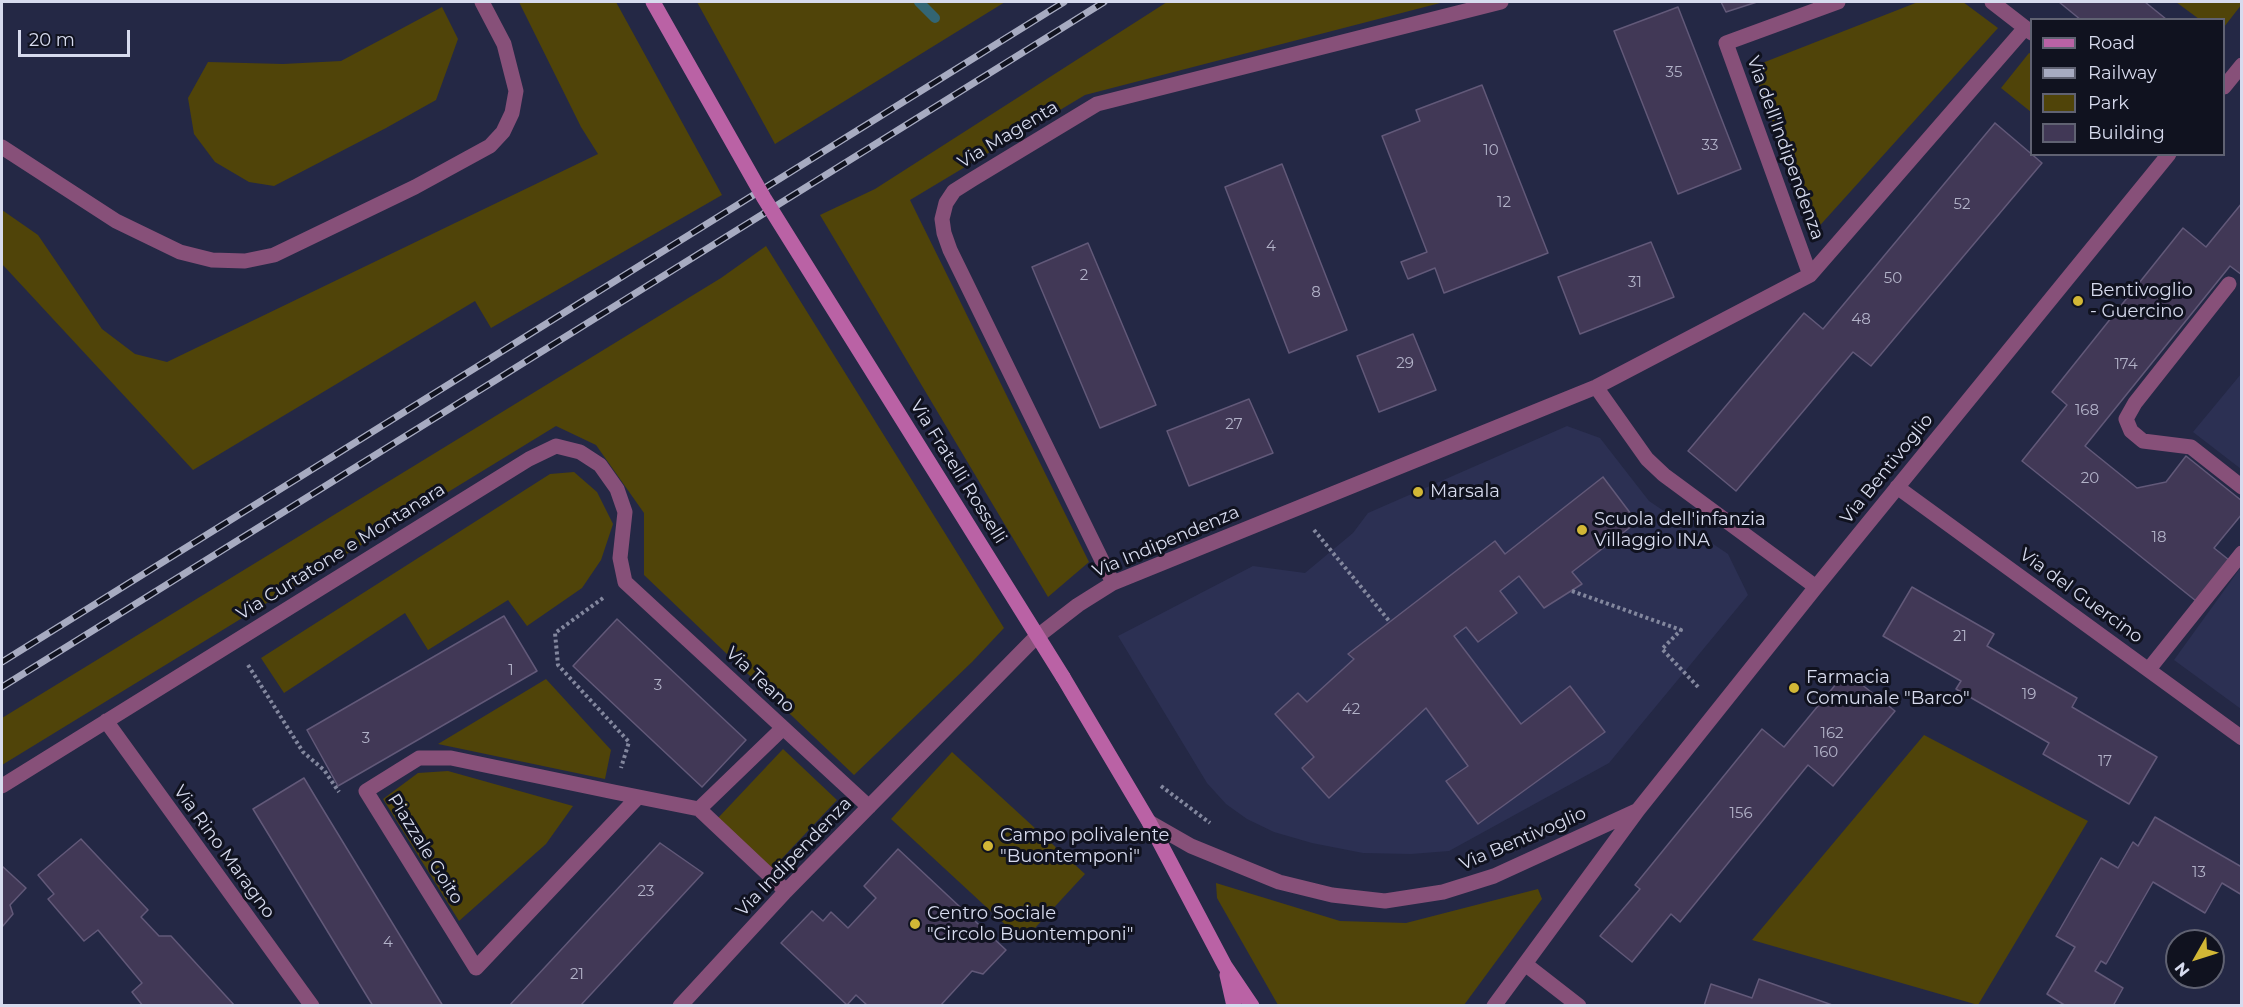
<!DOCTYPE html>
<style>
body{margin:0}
#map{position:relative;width:2243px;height:1007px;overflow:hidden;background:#242845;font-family:Montserrat,sans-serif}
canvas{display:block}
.frame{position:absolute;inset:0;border:3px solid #d7dbee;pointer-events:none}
.legend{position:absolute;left:2030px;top:18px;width:195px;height:138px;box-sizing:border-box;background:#10121f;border:2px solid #606272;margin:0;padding:8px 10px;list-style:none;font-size:18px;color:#d7dbee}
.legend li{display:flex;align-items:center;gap:12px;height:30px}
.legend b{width:30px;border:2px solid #606272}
.north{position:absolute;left:2165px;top:929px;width:60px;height:60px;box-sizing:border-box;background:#10121f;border:2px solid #606272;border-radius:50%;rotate:231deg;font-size:16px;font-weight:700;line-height:24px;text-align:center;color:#d7dbee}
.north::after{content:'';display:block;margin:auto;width:21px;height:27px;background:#d2b736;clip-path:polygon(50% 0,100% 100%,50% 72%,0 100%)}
.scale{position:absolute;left:18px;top:30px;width:112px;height:27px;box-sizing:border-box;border:3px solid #d7dbee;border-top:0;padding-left:8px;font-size:18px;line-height:21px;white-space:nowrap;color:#d7dbee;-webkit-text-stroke:4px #10121f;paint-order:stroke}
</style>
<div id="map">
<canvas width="2243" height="1007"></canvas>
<div class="frame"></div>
<ul class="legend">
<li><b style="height:8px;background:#ba62a5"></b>Road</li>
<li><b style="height:8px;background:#a7abc1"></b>Railway</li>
<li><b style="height:16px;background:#504409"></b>Park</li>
<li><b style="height:16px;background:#413856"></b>Building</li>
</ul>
<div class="north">N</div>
<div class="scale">20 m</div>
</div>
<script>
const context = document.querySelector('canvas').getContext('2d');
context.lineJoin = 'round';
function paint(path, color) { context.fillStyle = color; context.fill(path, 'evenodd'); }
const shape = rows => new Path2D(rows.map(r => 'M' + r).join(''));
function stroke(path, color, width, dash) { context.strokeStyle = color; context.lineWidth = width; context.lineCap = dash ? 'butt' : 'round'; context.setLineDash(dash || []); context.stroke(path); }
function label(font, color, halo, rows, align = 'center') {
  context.font = font + ' Montserrat,sans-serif'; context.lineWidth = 6; context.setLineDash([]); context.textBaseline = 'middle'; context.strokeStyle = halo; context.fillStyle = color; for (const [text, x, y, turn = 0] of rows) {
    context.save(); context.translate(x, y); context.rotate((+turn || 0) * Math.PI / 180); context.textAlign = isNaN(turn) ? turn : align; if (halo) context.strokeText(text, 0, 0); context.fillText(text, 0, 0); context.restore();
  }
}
const built = shape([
 [2241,374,2241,469,2193,432],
 [1567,426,1600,438,1649,501,1728,554,1748,595,1609,763,1449,851,1411,854,1363,853,1312,843,1274,832,1247,819,1226,804,1207,783,1118,636,1253,566,1305,573,1353,533,1368,513],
 [2241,567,2241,709,2174,660]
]);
const green = shape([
 [519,2,616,2,722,195,491,328,475,301,193,470,2,264,2,210,38,235,102,329,135,354,167,362,598,154,581,127],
 [697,2,1005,2,775,144],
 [1167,2,1444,2,1085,95,910,200,1089,562,1048,597,820,215,875,189],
 [1918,2,1963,2,1998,28,1814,232,1752,67],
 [2176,2,2241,2,2242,4,2224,27,2224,20,2199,19],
 [442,7,458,39,436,100,386,128,274,186,249,182,215,162,194,134,188,98,208,62,283,64,341,61],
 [2029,53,2032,54,2031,112,2001,88],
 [766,246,1004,628,972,662,854,775,644,575,644,513,596,445,556,426,2,765,2,718,721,278],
 [574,472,597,492,613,524,601,560,582,588,527,626,508,600,428,650,405,613,284,693,261,658,550,474],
 [546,679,611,750,605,779,438,744],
 [1924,735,2088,821,1978,1005,1752,940],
 [783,749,837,800,772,869,718,818],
 [952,752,1085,874,1023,941,891,819],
 [448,771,573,806,546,844,459,921,383,799,418,773],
 [1216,883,1340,921,1406,923,1538,889,1542,899,1464,1005,1278,1005,1217,898]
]);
const stream = shape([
 [919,2,935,18]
]);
const building = shape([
 [1721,2,1757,2,1726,12,1721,2],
 [2059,2,2145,2,2166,19,2081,20,2059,2],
 [1678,7,1741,169,1678,194,1614,31,1678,7],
 [1482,85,1548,253,1444,293,1435,268,1408,279,1401,262,1427,252,1382,136,1420,121,1416,110,1482,85],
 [1995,123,2042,163,1871,366,1853,352,1736,491,1688,451,1804,313,1823,329,1995,123],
 [1282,164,1347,330,1289,353,1225,187,1282,164],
 [2242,203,2242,275,2230,266,2085,446,2137,488,2166,482,2186,456,2242,501,2242,514,2214,548,2229,560,2196,601,2022,461,2067,405,2052,392,2183,228,2206,247,2242,203],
 [1651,242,1674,297,1580,334,1558,277,1651,242],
 [1088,243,1156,405,1100,428,1032,267,1088,243],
 [1413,334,1436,390,1379,412,1357,356,1413,334],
 [1249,399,1273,453,1189,486,1167,431,1249,399],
 [1603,477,1637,522,1572,572,1582,584,1544,608,1519,576,1500,591,1517,613,1478,642,1466,627,1454,636,1521,724,1570,686,1605,732,1478,824,1446,781,1468,766,1426,708,1329,798,1302,768,1314,757,1275,714,1298,693,1307,702,1354,659,1348,654,1495,541,1505,554,1603,477],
 [1912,587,1994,634,1987,646,2077,698,2072,707,2157,757,2129,804,2043,754,2049,743,1956,689,1961,681,1883,636,1912,587],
 [504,616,537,671,338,786,307,730,504,616],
 [617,619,746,740,702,787,573,666,617,619],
 [1846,672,1895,711,1833,786,1808,765,1680,922,1671,914,1632,962,1600,936,1640,889,1635,885,1762,729,1784,747,1846,672],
 [304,778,316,798,443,1006,373,1006,253,809,304,778],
 [2155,817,2240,866,2242,864,2242,895,2222,883,2205,913,2153,882,2106,964,2101,961,2095,971,2123,988,2113,1006,2066,1006,2047,994,2075,947,2056,936,2101,858,2118,868,2133,842,2138,846,2155,817],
 [81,839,148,910,141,917,159,936,171,936,235,1006,143,1006,132,992,142,983,98,930,84,941,48,899,54,894,38,875,81,839],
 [660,843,703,873,580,1006,509,1006,660,843],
 [898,849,1006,950,983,974,972,971,940,1006,868,1006,856,995,847,1005,781,943,812,911,823,921,831,912,848,928,876,898,864,886,898,849],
 [2,866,26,888,10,905,13,914,2,927,2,866],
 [1759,979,1835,1006,1704,1006,1711,984,1752,998,1759,979]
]);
const path = shape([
 [1314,530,1390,622],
 [1572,591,1681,630,1662,649,1700,689],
 [603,598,555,633,558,665,629,742,621,768],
 [248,665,303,752,324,770,339,792],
 [1161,786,1210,823]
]);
const lane = shape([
 [2,147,116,221,180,252,212,260,245,261,274,255,415,187,490,146,503,132,512,113,516,91,504,44,482,2]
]);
const street = shape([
 [1992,2,2032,33],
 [2224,87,2242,65],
 [1810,275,1726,43,1838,2],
 [2229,284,2135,403,2126,419,2131,431,2143,441,2191,447,2242,487],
 [1596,387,1647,459,1664,475,1816,587],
 [1897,487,2242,738],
 [1113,583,950,250,944,233,942,219,946,203,954,191,973,179,1097,104,1501,2],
 [2149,669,2242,553],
 [106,721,312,1006],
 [2,786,529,459,556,446,580,452,600,465,617,489,625,512,620,558,625,582,869,807],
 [638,797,476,968,366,791,419,758,451,758,614,792,699,809,786,891],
 [699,809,783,728],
 [1149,822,1191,846,1279,882,1332,895,1385,901,1443,892,1494,876,1636,811],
 [1525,964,1579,1006],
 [680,1006,786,891,1034,639,1078,605,1113,583,1596,387,1810,275,2025,28],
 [1494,1006,1638,810,1816,587,2169,154]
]);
const secondary = shape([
 [1063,677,1149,822,1225,966,1252,1006],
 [1227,975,1234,1006]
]);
const rail = shape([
 [2,662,1064,2],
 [2,687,1104,2]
]);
const secondaryBridge = shape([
 [653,2,764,198,1063,677]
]);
const markers = [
 [2078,301,6,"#d2b736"],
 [1418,492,6,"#d2b736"],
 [1582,530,6,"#d2b736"],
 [1794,688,6,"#d2b736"],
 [988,846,6,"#d2b736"],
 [915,924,6,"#d2b736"]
];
const numberNames = [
 ["35",1674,73],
 ["33",1710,146],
 ["10",1491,151],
 ["12",1504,203],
 ["52",1962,205],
 ["4",1271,247],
 ["2",1084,276],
 ["50",1893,279],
 ["31",1635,283],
 ["8",1316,293],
 ["48",1861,320],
 ["29",1405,364],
 ["174",2126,365],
 ["168",2087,411],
 ["27",1234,425],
 ["20",2090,479],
 ["18",2159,538],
 ["21",1960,637],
 ["1",511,671],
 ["3",658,686],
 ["19",2029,695],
 ["42",1351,710],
 ["162",1832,734],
 ["3",366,739],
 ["160",1826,753],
 ["17",2105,762],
 ["156",1741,814],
 ["13",2199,873],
 ["23",646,892],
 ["4",388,943],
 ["21",577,975]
];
const streetNames = [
 ["Via Magenta",1008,135,-31],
 ["Via dell'Indipendenza",1785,148,70],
 ["Via Bentivoglio",1887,469,-51],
 ["Via Fratelli Rosselli",958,472,58],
 ["Via Indipendenza",1166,542,-23],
 ["Via Curtatone e Montanara",341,552,-32],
 ["Via del Guercino",2081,596,36],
 ["Via Teano",760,680,43],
 ["Via Bentivoglio",1523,839,-23],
 ["Piazzale Goito",425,849,58],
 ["Via Rino Maragno",224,852,54],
 ["Via Indipendenza",794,857,-46]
];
const poiNames = [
 ["Bentivoglio",2090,291],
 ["- Guercino",2090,312],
 ["Marsala",1430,492],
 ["Scuola dell'infanzia",1594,520],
 ["Villaggio INA",1594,541],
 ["Farmacia",1806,678],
 ["Comunale \"Barco\"",1806,699],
 ["Campo polivalente",1000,836],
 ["\"Buontemponi\"",1000,857],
 ["Centro Sociale",927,914],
 ["\"Circolo Buontemponi\"",927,935]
];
paint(built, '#2c3053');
paint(green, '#504409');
stroke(stream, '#336573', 10);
paint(building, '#413856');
stroke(building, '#625979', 1.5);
stroke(path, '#83879e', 4, [3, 3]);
stroke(lane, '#875079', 15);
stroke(street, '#875079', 15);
stroke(secondary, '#ba62a5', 15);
stroke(rail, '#a7abc1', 7);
stroke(rail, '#10121f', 4.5, [14]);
stroke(secondaryBridge, '#ba62a5', 15);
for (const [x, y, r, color] of markers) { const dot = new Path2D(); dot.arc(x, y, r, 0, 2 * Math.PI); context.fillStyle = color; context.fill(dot); stroke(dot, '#10121f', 2); }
label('15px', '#b2b2c8', null, numberNames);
label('18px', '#d7dbee', '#10121f', streetNames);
label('18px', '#d7dbee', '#10121f', poiNames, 'left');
</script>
